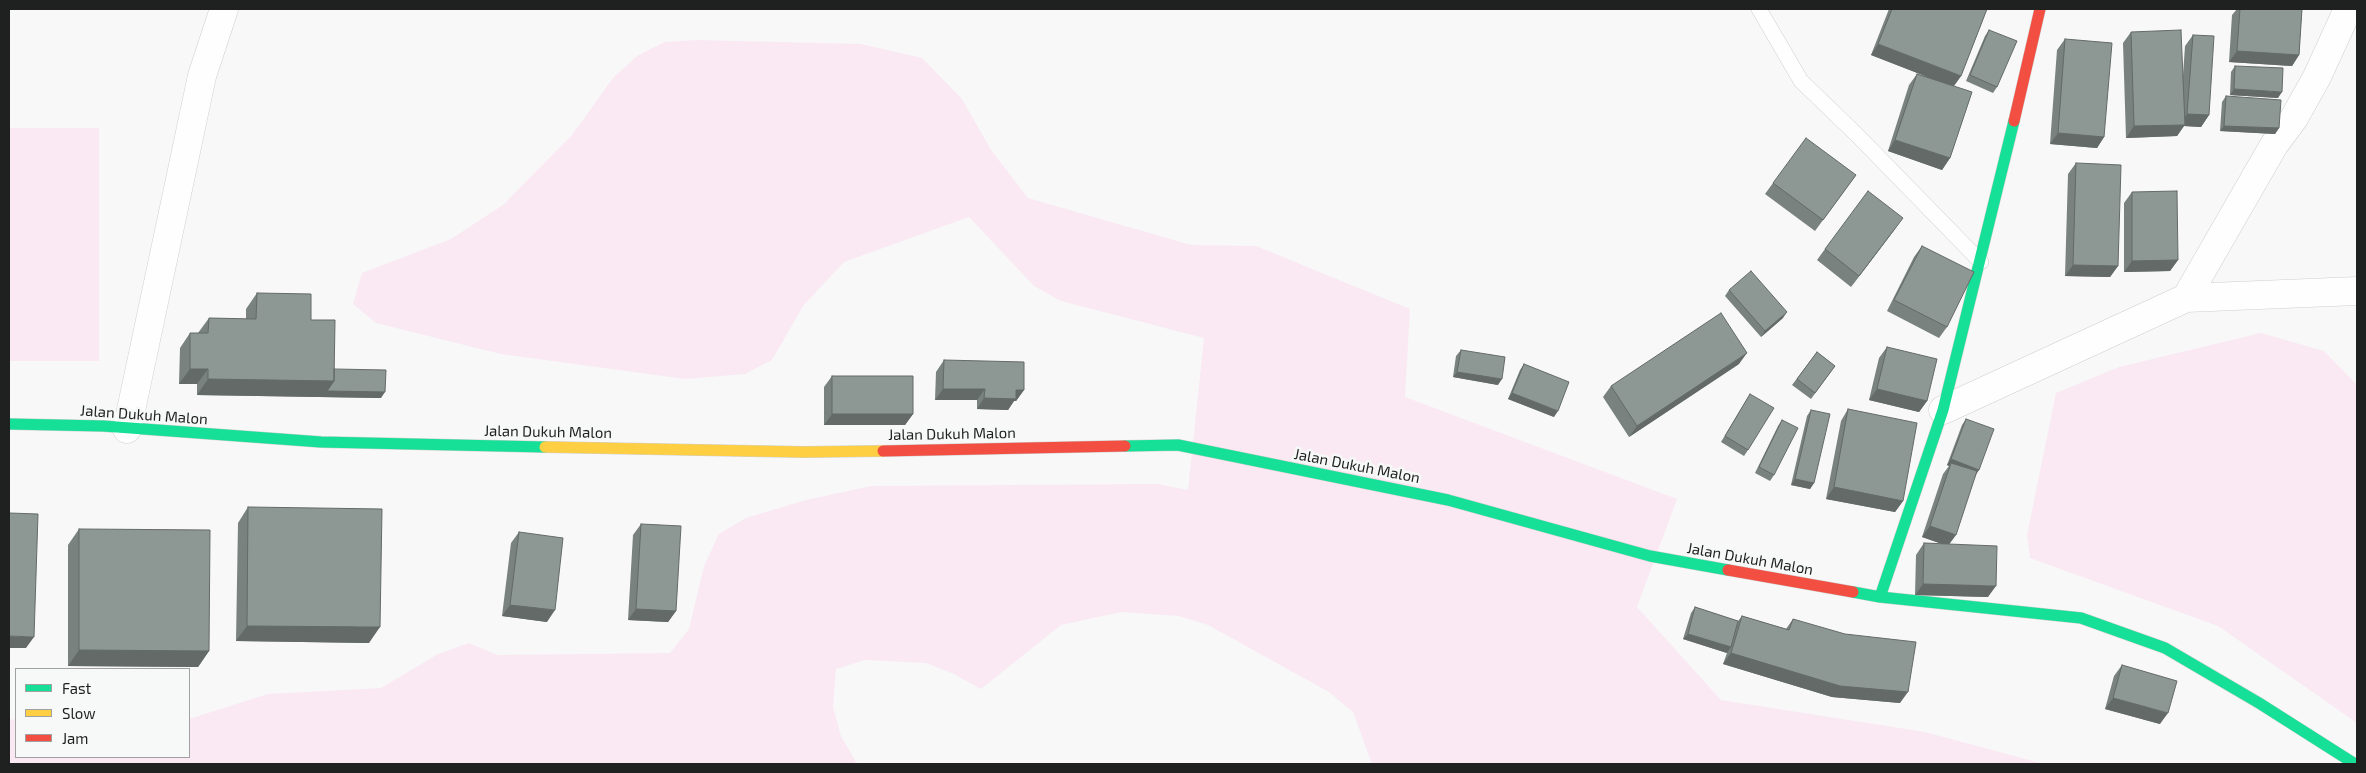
<!DOCTYPE html>
<style>
body{margin:0}
#map{position:relative;width:2366px;height:773px;overflow:hidden;background:#f7f8f7;font-family:"Exo 2",sans-serif}
canvas{display:block}
.frame{position:absolute;inset:0;border:10px solid #1f2020;pointer-events:none}
.legend{position:absolute;left:15px;top:668px;width:175px;height:90px;box-sizing:border-box;background:#f6f9f7;border:1px solid #a0a2a1;margin:0;padding:6px 9px;list-style:none;font-size:15px;color:#1f2020}
.legend li{display:flex;align-items:center;gap:10px;height:25px}
.legend b{width:25px;border:1px solid #a0a2a1}
</style>
<div id="map">
<canvas width="2366" height="773"></canvas>
<div class="frame"></div>
<ul class="legend">
<li><b style="height:6px;background:#16e098"></b>Fast</li>
<li><b style="height:6px;background:#ffcf43"></b>Slow</li>
<li><b style="height:6px;background:#f24e42"></b>Jam</li>
</ul>
</div>
<script>
const context = document.querySelector('canvas').getContext('2d');
context.lineJoin = 'round';
function paint(path, color) { context.fillStyle = color; context.fill(path, 'evenodd'); }
const shape = rows => new Path2D(rows.map(r => 'M' + r).join(''));
function stroke(path, color, width, dash) { context.strokeStyle = color; context.lineWidth = width; context.lineCap = dash ? 'butt' : 'round'; context.setLineDash(dash || []); context.stroke(path); }
function label(font, color, halo, rows, align = 'center') {
  context.font = font + ' "Exo 2",sans-serif'; context.lineWidth = 5; context.setLineDash([]); context.textBaseline = 'middle'; context.strokeStyle = halo; context.fillStyle = color; for (const [text, x, y, turn = 0] of rows) {
    context.save(); context.translate(x, y); context.rotate((+turn || 0) * Math.PI / 180); context.textAlign = isNaN(turn) ? turn : align; if (halo) context.strokeText(text, 0, 0); context.fillText(text, 0, 0); context.restore();
  }
}
const green = shape([
 [697,40,861,44,922,58,962,99,991,150,1028,198,1191,245,1256,246,1410,309,1405,397,1677,499,1637,607,1721,700,1925,732,2044,764,1372,764,1353,712,1329,692,1208,625,1179,616,1121,612,1061,625,981,689,954,674,926,663,865,660,836,669,833,707,841,736,857,764,9,764,9,720,16,719,16,757,189,757,189,719,268,694,381,688,438,654,469,643,497,655,670,653,689,629,704,566,719,534,746,518,806,500,871,486,1157,484,1188,490,1204,338,1061,301,1034,286,969,217,844,262,803,306,772,360,745,374,685,379,501,354,376,323,353,304,362,273,451,239,503,205,572,135,613,78,637,56,665,42],
 [9,128,99,128,99,361,9,361],
 [2261,333,2324,351,2357,385,2357,723,2218,626,2030,558,2027,535,2056,393,2119,367]
]);
const lane = shape([
 [1759,9,1801,81,1857,135,1981,262]
]);
const street = shape([
 [2186,298,2274,145,2294,118,2317,77,2348,9],
 [1943,410,2186,298,2357,291],
 [127,429,202,76,224,9]
]);
const fast = shape([
 [9,424,103,426,321,442,545,447],
 [1125,446,1178,445,1448,500,1650,556,1728,570],
 [1853,592,1880,597,2081,618,2165,648,2259,703,2355,764],
 [1880,597,1943,410,2014,121]
]);
const slow = shape([
 [545,447,804,452,883,451]
]);
const jam = shape([
 [2014,121,2040,9],
 [883,451,1125,446],
 [1728,570,1853,592]
]);
const wall = shape([
 [1889,9,1987,9,1961,76,1954,86,1950,158,1942,170,1888,151,1909,85,1917,74,1928,77,1871,55],
 [2237,9,2302,9,2299,55,2292,66,2229,62,2232,15],
 [1989,30,1997,87,1993,93,1966,81,1985,36],
 [2131,32,2183,75,2185,46,2193,35,2209,115,2201,127,2184,126,2177,136,2126,138,2123,43],
 [2065,39,2104,137,2097,148,2050,144,2057,50],
 [2235,66,2278,98,2230,95,2231,72],
 [2226,96,2279,128,2275,134,2220,131,2222,102],
 [2076,163,2118,266,2110,277,2065,276,2068,174],
 [1856,175,1815,231,1765,194,1773,183],
 [2132,192,2178,260,2170,271,2124,272,2124,203],
 [1895,229,1851,287,1817,260,1825,249],
 [1922,246,1947,327,1939,338,1887,311,1914,257],
 [1729,290,1783,318,1761,337,1725,296],
 [257,293,311,320,334,369,381,398,197,395,197,384,179,384,180,348,190,333,198,333,209,318,246,319,246,309],
 [1887,347,1927,401,1919,412,1869,400,1879,358],
 [1461,350,1498,385,1453,377,1456,356],
 [1817,352,1835,366,1811,399,1792,385],
 [944,360,1024,390,1016,401,1014,401,1008,410,977,409,977,400,935,400,936,372],
 [1524,364,1554,417,1508,399,1520,370],
 [1739,364,1629,437,1603,397,1611,386],
 [832,376,913,414,905,425,824,425,824,387],
 [1750,394,1748,450,1744,456,1721,442],
 [1848,409,1903,501,1895,512,1826,499,1841,421],
 [1811,410,1814,483,1810,489,1791,485,1807,416],
 [1966,419,1979,470,1977,472,1949,544,1988,597,1915,595,1916,555,1924,543,1942,544,1922,537,1943,474,1949,466,1947,465,1962,425],
 [1782,420,1774,475,1770,481,1755,473,1778,426],
 [248,507,369,643,236,641,238,523],
 [641,524,676,611,668,622,628,620,633,535],
 [79,529,209,651,198,667,68,666,68,545],
 [519,532,547,622,502,616,511,543],
 [1695,607,1738,621,1742,616,1786,629,1793,619,1900,703,1832,697,1723,664,1727,653,1683,639,1691,613],
 [2122,665,2160,724,2105,709,2114,676]
]);
const shadedWall = shape([
 [2168,9,2190,9,2189,10],
 [1878,44,1961,76,1953,87,1871,55],
 [2237,51,2299,55,2292,66,2229,62],
 [2234,89,2282,92,2278,98,2230,95],
 [2187,114,2209,115,2201,127,2184,126,2177,136,2126,138,2134,126,2180,125],
 [2224,126,2279,128,2275,134,2220,131],
 [2058,133,2104,137,2097,148,2050,144],
 [1895,140,1950,158,1942,170,1888,151],
 [1903,218,1895,229,1851,287,1859,276],
 [2178,260,2170,271,2124,272,2132,261],
 [2073,265,2118,266,2110,277,2065,276],
 [1787,312,1783,318,1761,337,1765,331],
 [1747,353,1739,364,1629,437,1637,426],
 [190,369,208,369,197,384,179,384],
 [1457,372,1502,379,1498,385,1453,377],
 [208,379,334,381,385,392,381,398,197,395],
 [943,389,985,389,977,400,935,400],
 [1877,389,1927,401,1919,412,1869,400],
 [1016,390,1024,390,1016,401,1014,401,1008,410,977,409,984,398],
 [1512,393,1558,411,1554,417,1508,399],
 [832,414,913,414,905,425,824,425],
 [1951,459,1979,470,1975,476,1951,463,1949,466,1947,465],
 [1795,479,1814,483,1810,489,1791,485],
 [1834,487,1903,501,1895,512,1826,499],
 [1930,526,1956,535,1948,546,1922,537],
 [1923,584,1996,586,1988,597,1915,595],
 [510,605,555,610,547,622,502,616],
 [636,609,676,611,668,622,628,620],
 [247,626,380,627,369,643,236,641],
 [1688,634,1731,647,1727,653,1683,639],
 [9,636,34,637,26,648,9,648],
 [79,650,209,651,198,667,68,666],
 [1731,653,1908,692,1900,703,1832,697,1723,664],
 [2113,698,2168,713,2160,724,2105,709]
]);
const building = shape([
 [1892,9,1987,9,1961,76,1878,44,1892,9],
 [2240,9,2302,9,2299,55,2237,51,2240,9],
 [1989,30,2017,41,1997,87,1970,75,1989,30],
 [2181,30,2185,125,2134,126,2131,32,2181,30],
 [2193,35,2214,36,2209,115,2187,114,2193,35],
 [2065,39,2112,43,2104,137,2058,133,2065,39],
 [2235,66,2283,68,2282,92,2234,89,2235,66],
 [1917,74,1972,92,1950,158,1895,140,1917,74],
 [2226,96,2281,100,2279,128,2224,126,2226,96],
 [1806,138,1856,175,1823,220,1773,183,1806,138],
 [2076,163,2121,165,2118,266,2073,265,2076,163],
 [1868,191,1903,218,1859,276,1825,249,1868,191],
 [2177,191,2178,260,2132,261,2132,192,2177,191],
 [1922,246,1974,272,1947,327,1894,300,1922,246],
 [1751,271,1787,312,1765,331,1729,290,1751,271],
 [257,293,311,294,311,320,335,320,334,381,208,379,208,369,190,369,190,333,208,333,209,318,256,319,257,293],
 [1721,313,1747,353,1637,426,1611,386,1721,313],
 [1887,347,1937,359,1927,401,1877,389,1887,347],
 [1461,350,1505,357,1502,379,1457,372,1461,350],
 [1817,352,1835,366,1815,393,1797,379,1817,352],
 [944,360,1024,362,1024,390,1016,390,1016,399,984,398,985,389,943,389,944,360],
 [1524,364,1569,382,1558,411,1512,393,1524,364],
 [334,369,386,370,385,392,327,391,334,381,334,369],
 [832,376,913,376,913,414,832,414,832,376],
 [1750,394,1774,408,1748,450,1725,436,1750,394],
 [1848,409,1917,423,1903,501,1834,487,1848,409],
 [1811,410,1830,414,1814,483,1795,479,1811,410],
 [1966,419,1994,429,1979,470,1951,459,1966,419],
 [1782,420,1798,428,1774,475,1759,467,1782,420],
 [1951,463,1977,471,1956,535,1930,526,1951,463],
 [248,507,382,509,380,627,247,626,248,507],
 [9,513,38,514,34,637,9,636,9,513],
 [641,524,681,526,676,611,636,609,641,524],
 [79,529,210,530,209,651,79,650,79,529],
 [519,532,563,538,555,610,510,605,519,532],
 [1924,543,1997,546,1996,586,1923,584,1924,543],
 [1695,607,1738,621,1731,647,1688,634,1695,607],
 [1742,616,1789,630,1793,619,1845,634,1916,642,1908,692,1840,686,1731,653,1742,616],
 [2122,665,2177,681,2168,713,2113,698,2122,665]
]);
const streetNames = [
 ["Jalan Dukuh Malon",144,415,4],
 ["Jalan Dukuh Malon",548,432,1],
 ["Jalan Dukuh Malon",952,434,-1],
 ["Jalan Dukuh Malon",1357,466,11],
 ["Jalan Dukuh Malon",1750,559,10]
];
paint(green, '#fae9f3');
stroke(lane, '#cecfcf', 16);
stroke(street, '#cecfcf', 29);
stroke(fast, '#cecfcf', 12);
stroke(slow, '#cecfcf', 12);
stroke(jam, '#cecfcf', 12);
stroke(lane, '#fefefe', 15);
stroke(street, '#fefefe', 28);
stroke(fast, '#16e098', 11);
stroke(slow, '#ffcf43', 11);
stroke(jam, '#f24e42', 11);
paint(wall, '#79827e');
paint(shadedWall, '#636a67');
paint(building, '#8d9793');
stroke(building, '#636a67', 1);
label('15px', '#1f2020', '#f6f9f7', streetNames);
</script>
